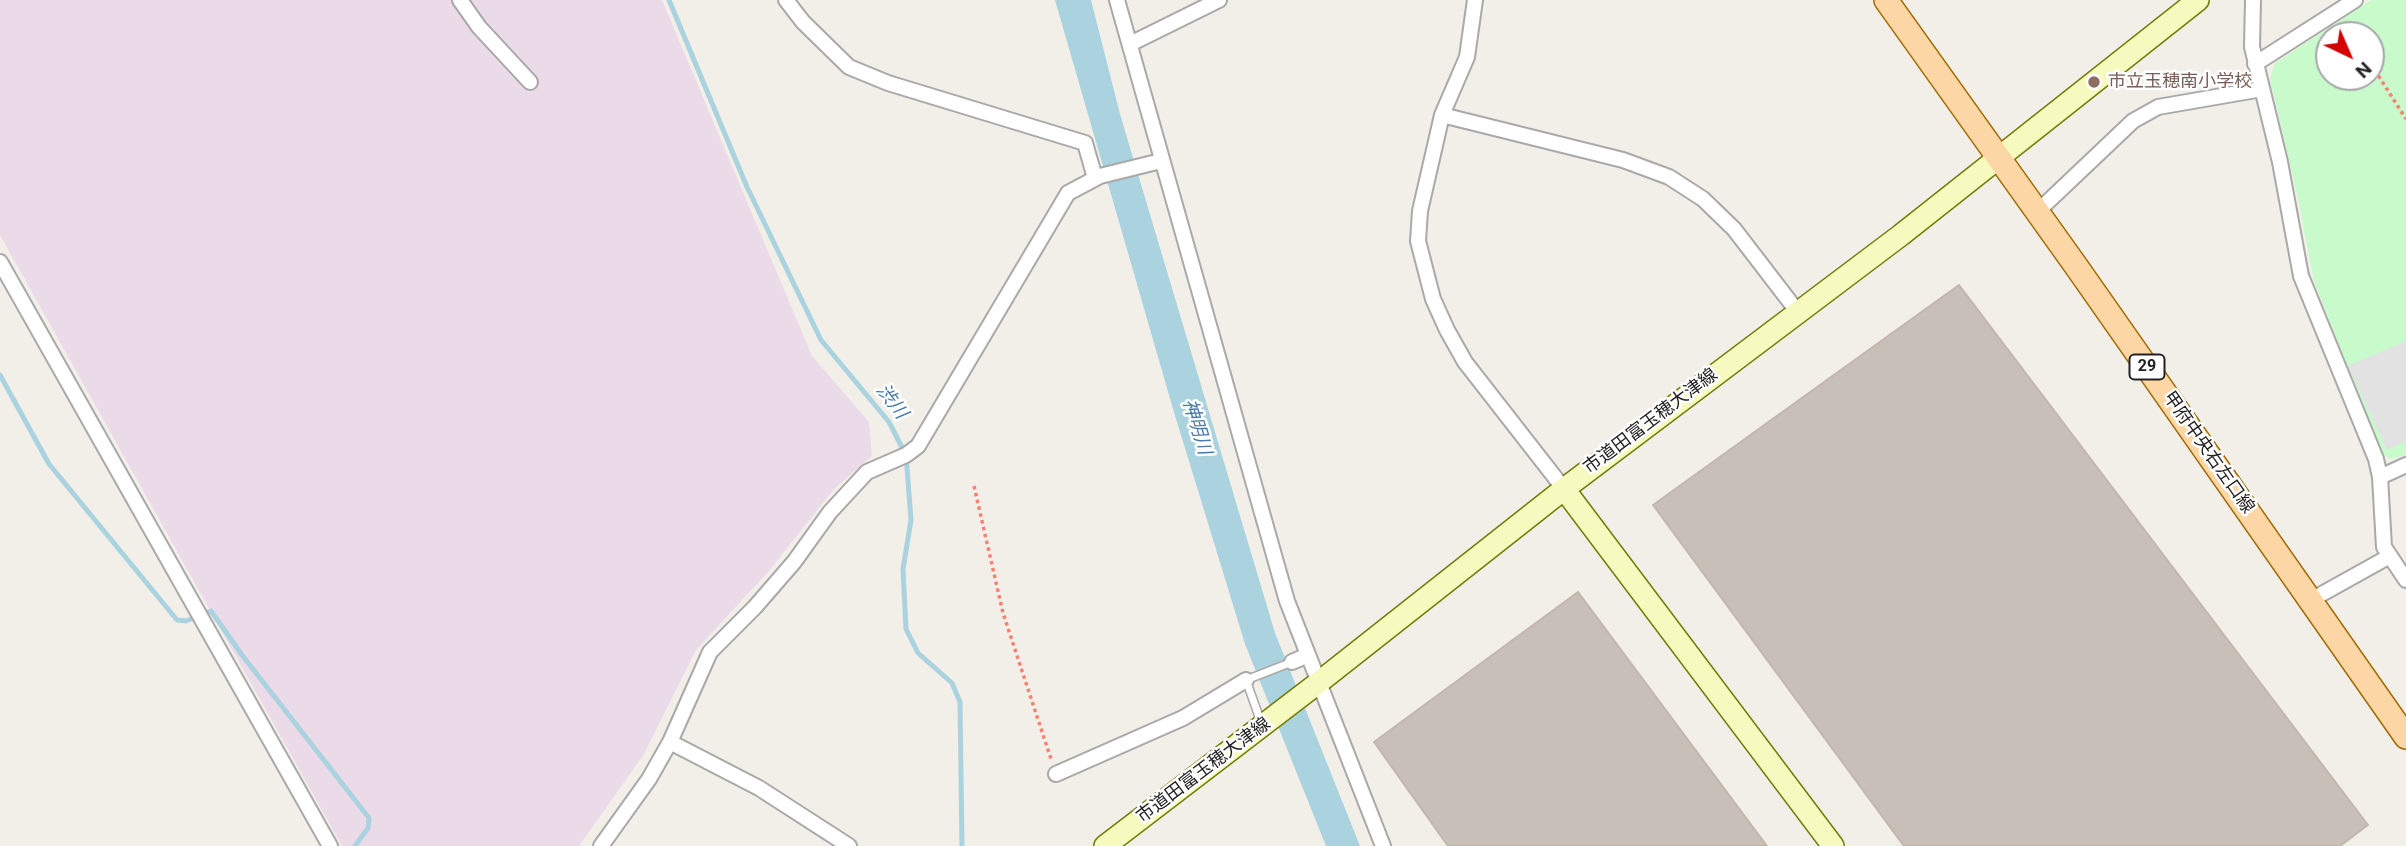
<!DOCTYPE html>
<meta charset="utf-8">
<style>
body{margin:0}
#map{position:relative;width:2406px;height:846px;overflow:hidden;background:#f2efe9;font-family:Roboto,sans-serif}
canvas{display:block}
.north{position:absolute;left:2315px;top:21px;width:70px;height:70px;box-sizing:border-box;background:#fff;border:2px solid #a7a7a7;border-radius:50%;rotate:136deg;font-size:19px;font-weight:700;line-height:28px;text-align:center;color:#222}
.north::after{content:'';display:block;margin:auto;width:24px;height:32px;background:#d40000;clip-path:polygon(50% 0,100% 100%,50% 72%,0 100%)}
</style>
<div id="map">
<canvas width="2406" height="846"></canvas>
<div class="north">N</div>
</div>
<script>
const context = document.querySelector('canvas').getContext('2d');
context.lineJoin = 'round';
function paint(path, color) { context.fillStyle = color; context.fill(path, 'evenodd'); }
const shape = rows => new Path2D(rows.map(r => 'M' + r).join(''));
function stroke(path, color, width, dash) { context.strokeStyle = color; context.lineWidth = width; context.lineCap = dash ? 'butt' : 'round'; context.setLineDash(dash || []); context.stroke(path); }
function label(font, color, halo, rows, align = 'center') {
  context.font = font + ' Roboto,"Noto Sans JP",sans-serif'; context.lineWidth = 5; context.setLineDash([]); context.textBaseline = 'middle'; context.strokeStyle = halo; context.fillStyle = color; for (const [text, x, y, turn = 0] of rows) {
    context.save(); context.translate(x, y); context.rotate((+turn || 0) * Math.PI / 180); context.textAlign = isNaN(turn) ? turn : align; if (halo) context.strokeText(text, 0, 0); context.fillText(text, 0, 0); context.restore();
  }
}
const industrial = shape([
 [0,0,662,0,812,356,869,422,872,456,834,489,769,571,696,650,644,754,579,846,342,846,0,235]
]);
const park = shape([
 [2371,0,2406,0,2406,455,2390,459,2381,452,2314,281,2297,194,2270,79,2275,63],
 [2329,35,2371,35,2371,77,2329,77]
]);
const parking = shape([
 [2406,341,2406,441,2387,450,2348,366]
]);
const water = shape([
 [1055,0,1091,0,1120,114,1275,633,1360,846,1326,846,1245,644,1173,409]
]);
const stream = shape([
 [669,0,747,187,821,340,889,422,906,455,911,520,903,569,906,629,918,653,952,683,960,702,962,846],
 [0,375,49,464,177,620,186,621,211,611,242,655,369,818,368,828,355,846]
]);
const building = shape([
 [1959,285,2368,825,2340,846,1904,846,1653,505,1959,285],
 [1578,592,1767,846,1448,846,1374,742,1578,592]
]);
const path = shape([
 [2345,22,2353,35],
 [2371,64,2406,119],
 [974,486,1003,613,1051,759]
]);
const lane = shape([
 [1261,722,1246,680,1292,662]
]);
const street = shape([
 [460,0,479,27,530,82],
 [786,0,803,22,849,67,888,83,1085,143,1095,178],
 [1117,0,1287,601,1383,846],
 [1475,0,1467,57,1442,115,1420,211,1418,241,1433,299,1447,330,1465,362,1564,489],
 [2253,0,2252,47,2280,162,2301,276,2376,459,2380,477,2384,547,2406,580],
 [1130,44,1219,0],
 [2255,64,2355,0],
 [1442,115,1623,160,1669,177,1703,199,1734,229,1797,311],
 [2037,212,2133,121,2158,107,2262,89],
 [0,262,330,846],
 [2380,477,2406,465],
 [2311,600,2390,556],
 [1292,662,1308,655],
 [670,742,759,788,849,846],
 [1056,774,1183,718,1246,680],
 [601,846,649,779,670,742,710,652,755,607,794,562,830,512,867,472,906,455,918,446,1068,193,1100,176,1161,161]
]);
const secondary = shape([
 [1564,489,1833,846],
 [1105,846,1318,683,1564,489,1901,235,2198,0]
]);
const primary = shape([
 [1886,0,2076,266,2406,737]
]);
const markers = [
 [2094,82,7,"#8d6e63"]
];
const shields = [
 [2147,367,35]
];
const shieldNames = [
 ["29",2147,367]
];
const educationNames = [
 ["市立玉穂南小学校",2108,82]
];
const streetNames = [
 ["市道田富玉穂大津線",1651,422,-37],
 ["甲府中央右左口線",2208,453,55],
 ["市道田富玉穂大津線",1204,771,-37]
];
const waterNames = [
 ["渋川",891,402,53],
 ["神明川",1196,427,73]
];
paint(industrial, '#ebdbe8');
paint(park, '#c8facc');
paint(parking, '#e2e2e2');
paint(water, '#aad3df');
stroke(stream, '#aad3df', 5);
paint(building, '#c7bfb8');
stroke(building, '#c4b6ab', 2);
stroke(lane, '#a9a9a9', 10);
stroke(street, '#a9a9a9', 18);
stroke(secondary, '#707d05', 24);
stroke(primary, '#a06b00', 26);
stroke(path, '#fa8072', 3.5, [3.5, 3.5]);
stroke(lane, '#fff', 7);
stroke(street, '#fff', 14);
stroke(secondary, '#f7fabf', 21);
stroke(primary, '#fcd6a4', 23);
for (const [x, y, r, color] of markers) { const dot = new Path2D(); dot.arc(x, y, r, 0, 2 * Math.PI); context.fillStyle = color; context.fill(dot); stroke(dot, '#fff', 2.5); }
for (const [x, y, w] of shields) { const box = new Path2D(); box.roundRect(x - w / 2, y - 12.5, w, 25, 5); context.fillStyle = '#fff'; context.fill(box); stroke(box, '#222', 2); }
label('bold 16px', '#222', null, shieldNames);
label('18px', '#785e54', '#fff', educationNames, 'left');
label('18px', '#222', '#fff', streetNames);
label('italic 19px', '#4a7aab', '#fff', waterNames);
</script>
